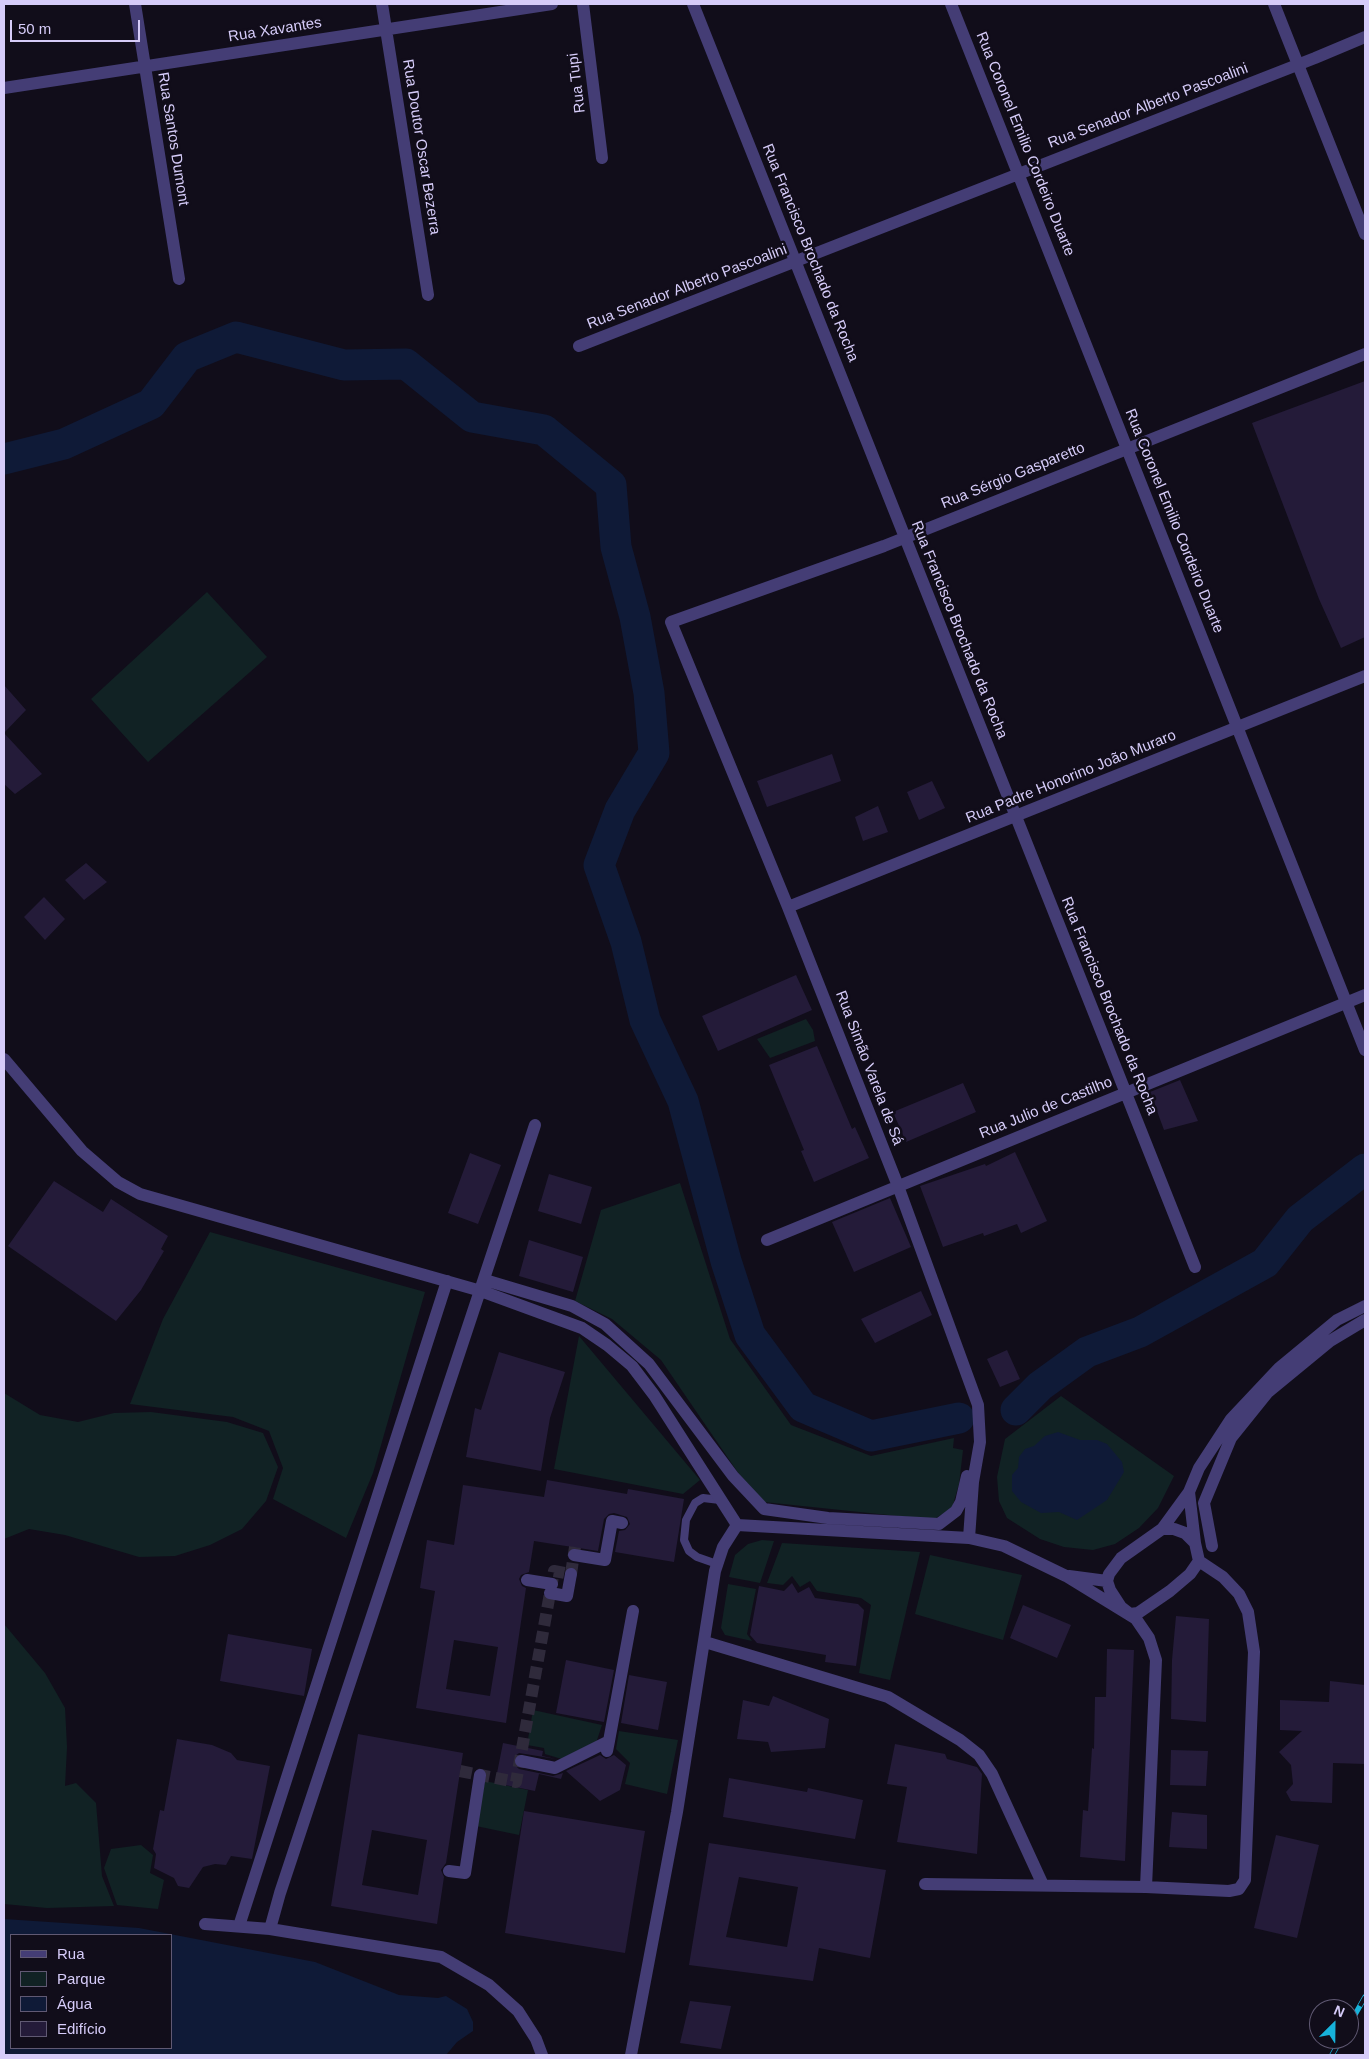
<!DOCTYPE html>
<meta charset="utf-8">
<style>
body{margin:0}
#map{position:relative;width:1369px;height:2059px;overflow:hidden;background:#110d1a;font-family:Helvetica,sans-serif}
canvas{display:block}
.frame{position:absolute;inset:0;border:5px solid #d6ccf9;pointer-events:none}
.legend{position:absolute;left:10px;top:1934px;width:162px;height:115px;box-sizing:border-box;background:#110d1a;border:1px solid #605973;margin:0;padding:6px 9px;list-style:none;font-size:15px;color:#d6ccf9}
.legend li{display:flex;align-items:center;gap:10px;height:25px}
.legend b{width:25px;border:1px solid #605973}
.north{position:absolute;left:1309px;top:1999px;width:50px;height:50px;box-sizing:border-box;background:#110d1a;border:1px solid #605973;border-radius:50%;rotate:23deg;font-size:14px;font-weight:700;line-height:20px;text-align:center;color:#d6ccf9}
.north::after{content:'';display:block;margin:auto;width:18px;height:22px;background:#17b2da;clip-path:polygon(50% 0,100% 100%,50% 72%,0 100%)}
.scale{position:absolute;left:10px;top:20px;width:130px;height:22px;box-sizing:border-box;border:2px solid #d6ccf9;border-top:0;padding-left:6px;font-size:15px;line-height:18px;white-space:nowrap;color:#d6ccf9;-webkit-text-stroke:4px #110d1a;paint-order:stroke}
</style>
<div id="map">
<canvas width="1369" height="2059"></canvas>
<div class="frame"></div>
<ul class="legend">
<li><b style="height:6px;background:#443d75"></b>Rua</li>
<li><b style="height:14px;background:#112224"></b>Parque</li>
<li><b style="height:14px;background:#0f1a37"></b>Água</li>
<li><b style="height:14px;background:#241b39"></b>Edifício</li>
</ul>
<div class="north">N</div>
<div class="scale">50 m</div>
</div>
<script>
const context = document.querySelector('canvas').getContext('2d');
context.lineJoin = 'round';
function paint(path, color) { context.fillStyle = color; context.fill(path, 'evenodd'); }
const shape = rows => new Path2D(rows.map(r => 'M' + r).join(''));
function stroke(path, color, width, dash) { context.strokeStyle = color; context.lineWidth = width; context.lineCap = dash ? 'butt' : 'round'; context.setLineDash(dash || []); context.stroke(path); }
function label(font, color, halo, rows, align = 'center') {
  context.font = font + ' Helvetica,sans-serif'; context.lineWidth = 5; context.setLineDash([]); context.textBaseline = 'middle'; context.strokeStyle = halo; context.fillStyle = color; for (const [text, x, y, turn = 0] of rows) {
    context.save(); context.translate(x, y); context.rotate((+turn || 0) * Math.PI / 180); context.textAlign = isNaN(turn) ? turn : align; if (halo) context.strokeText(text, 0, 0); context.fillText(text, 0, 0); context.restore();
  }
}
const green = shape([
 [207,592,267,657,148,762,91,699],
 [806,1019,813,1030,815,1041,770,1058,757,1039],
 [680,1183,730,1339,791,1425,871,1456,954,1438,953,1448,963,1450,959,1484,952,1508,936,1518,917,1518,764,1502,739,1474,661,1360,612,1319,575,1301,601,1210],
 [210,1232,425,1292,373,1473,346,1538,273,1499,283,1468,269,1431,233,1417,130,1404,163,1319],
 [579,1336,700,1480,683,1494,554,1469],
 [4,1393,40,1415,78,1422,114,1413,151,1412,227,1422,263,1433,278,1467,266,1501,242,1529,210,1545,175,1556,139,1557,65,1535,29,1529,4,1539],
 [1061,1396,1174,1476,1158,1508,1139,1528,1115,1544,1093,1550,1064,1547,1040,1539,1007,1518,999,1501,997,1477,1005,1439],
 [762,1540,774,1541,760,1583,729,1577,735,1555,748,1544],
 [782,1543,920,1552,890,1680,859,1673,871,1605,861,1598,817,1591,810,1581,800,1587,792,1576,783,1585,767,1583],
 [930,1555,1022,1575,1003,1640,915,1614],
 [728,1584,756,1589,747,1634,752,1641,725,1635,721,1628],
 [4,1624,45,1673,65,1708,67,1747,65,1786,76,1783,96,1803,102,1876,114,1906,47,1908,4,1904],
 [533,1710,602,1725,596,1743,565,1760,545,1754,544,1748,527,1745],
 [619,1731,678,1740,667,1794,625,1784,630,1763,616,1749],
 [485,1781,528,1790,519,1835,476,1826],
 [141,1845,153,1855,150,1873,164,1880,158,1909,117,1905,104,1868,111,1849]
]);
const water = shape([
 [1058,1432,1080,1440,1097,1440,1107,1444,1122,1462,1124,1472,1107,1500,1077,1520,1059,1512,1041,1513,1021,1502,1012,1491,1012,1475,1018,1468,1019,1457,1025,1449,1034,1446,1045,1436],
 [4,1919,139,1928,315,1962,399,1995,438,1998,446,1996,467,2009,473,2022,473,2031,457,2042,446,2055,4,2055],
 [11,1935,171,1935,171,2048,11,2048]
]);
const river = shape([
 [4,459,64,444,151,404,187,357,236,337,344,365,406,364,472,417,544,430,611,485,616,547,635,617,649,693,654,753,620,810,599,865,626,942,645,1020,683,1101,726,1261,750,1335,803,1407,871,1436,959,1418],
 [1016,1410,1040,1386,1087,1352,1140,1332,1265,1263,1300,1219,1365,1169]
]);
const building = shape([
 [1365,381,1365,637,1341,648,1319,599,1252,423],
 [4,685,26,710,4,733,42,774,15,794,4,784],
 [832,754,841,781,767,807,757,781],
 [932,781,945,808,919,820,907,792],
 [878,806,888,832,863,841,855,817],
 [86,863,107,882,84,900,65,880],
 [44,897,65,919,45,940,24,917],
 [796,975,812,1010,718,1051,702,1016],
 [817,1046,852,1129,855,1127,869,1158,814,1182,801,1151,804,1150,769,1065],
 [1180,1080,1198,1121,1164,1130,1150,1092],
 [963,1083,976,1112,906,1142,893,1112],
 [1015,1152,1047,1221,1021,1233,1017,1224,984,1236,983,1233,943,1247,920,1186,985,1164,986,1166],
 [470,1153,501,1165,478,1224,448,1213],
 [549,1174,592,1187,581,1224,538,1211],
 [54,1181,103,1212,111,1199,168,1236,161,1249,164,1251,141,1290,116,1321,8,1246],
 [890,1198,911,1247,854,1272,832,1222],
 [529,1240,583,1257,573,1292,519,1276],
 [921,1291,932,1315,875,1343,861,1319],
 [1007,1350,1020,1379,1000,1387,987,1359],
 [499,1352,565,1372,550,1418,541,1471,466,1457,475,1408,481,1410],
 [547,1480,627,1494,628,1489,684,1499,674,1562,615,1552,619,1531,625,1530,630,1524,627,1517,614,1513,609,1514,604,1519,598,1551,534,1541,529,1572,521,1575,519,1579,522,1586,526,1588,506,1723,416,1708,435,1591,420,1588,427,1540,454,1545,463,1485,544,1497],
 [454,1640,498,1647,490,1696,446,1689],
 [792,1583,798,1593,809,1587,815,1598,858,1604,864,1610,856,1666,825,1662,826,1655,757,1643,750,1635,759,1586,784,1591],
 [1023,1605,1071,1625,1057,1658,1010,1638],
 [1176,1616,1209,1619,1206,1722,1171,1719,1172,1660],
 [228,1634,312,1649,304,1696,220,1681],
 [1107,1649,1134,1650,1125,1861,1080,1857,1083,1810,1088,1811,1092,1748,1094,1749,1095,1697,1106,1697],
 [566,1660,614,1670,604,1722,556,1713],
 [629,1675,667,1682,658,1730,621,1723],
 [1330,1681,1365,1685,1365,1764,1333,1763,1332,1803,1291,1801,1286,1792,1293,1784,1291,1765,1279,1752,1302,1731,1280,1730,1280,1700,1329,1702],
 [773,1696,829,1719,825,1748,771,1752,768,1742,737,1739,743,1700,769,1706],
 [358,1734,463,1753,446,1863,441,1870,444,1877,437,1924,331,1906],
 [372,1830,427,1840,418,1895,362,1885],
 [177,1739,212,1745,231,1753,237,1760,270,1766,252,1859,231,1856,226,1865,215,1864,203,1867,189,1888,178,1886,174,1878,154,1868,156,1854,153,1849,160,1810,164,1811],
 [503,1743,543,1751,542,1756,556,1759,519,1753,515,1756,514,1764,519,1769,553,1776,563,1773,561,1779,539,1774,535,1791,495,1783],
 [895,1744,945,1754,947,1759,977,1767,982,1774,977,1854,897,1842,907,1787,887,1784],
 [1171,1750,1208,1751,1206,1786,1170,1785],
 [600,1755,606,1759,614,1755,626,1765,620,1790,600,1801,566,1771],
 [729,1778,807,1792,808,1788,863,1800,855,1839,723,1817],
 [524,1811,645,1831,625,1953,505,1933],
 [1172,1812,1207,1815,1207,1849,1169,1847],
 [1276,1835,1319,1845,1297,1938,1254,1928],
 [709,1843,886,1870,870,1958,819,1948,813,1981,689,1965],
 [739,1877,798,1887,787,1947,726,1937],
 [690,2001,731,2006,721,2049,680,2043]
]);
const streetTunnel = shape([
 [460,1771,516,1782,554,1571,571,1574,575,1547]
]);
const lane = shape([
 [717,1564,697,1557,689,1551,684,1540,686,1520,695,1503,703,1498,720,1500]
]);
const street = shape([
 [135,4,179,279],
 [382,4,428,295],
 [583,4,602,158],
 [693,4,1195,1267],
 [951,4,1365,1050],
 [1274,4,1365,234],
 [4,88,552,4],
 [579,346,1315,58,1365,37],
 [788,907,1365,676],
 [4,1059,82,1151,118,1182,140,1194,481,1291,582,1328,607,1345,632,1366,654,1395,737,1525],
 [767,1240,1365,995],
 [485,1280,572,1306,605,1324,649,1364,733,1476,764,1509,828,1518,939,1524,956,1511,961,1502,967,1476],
 [1189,1492,1195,1543],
 [737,1525,969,1538,1004,1546,1066,1576,1136,1619,1149,1638,1156,1660,1146,1887],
 [1162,1529,1189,1492,1199,1468,1231,1419,1279,1368,1337,1320,1365,1306],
 [1162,1529,1174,1529,1185,1533,1195,1543,1199,1561,1190,1574,1170,1591,1138,1613,1130,1614,1121,1607,1110,1590,1107,1581,1109,1574,1121,1558,1162,1529],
 [969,1538,973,1482,980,1442,978,1405,898,1186,788,907,671,622,884,546,1365,354],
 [1212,1546,1204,1503,1231,1438,1268,1392,1330,1341,1365,1320],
 [574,1555,605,1560,612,1521,622,1523],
 [1069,1576,1107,1581],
 [527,1580,552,1584],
 [550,1593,567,1596,571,1574],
 [705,1642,888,1697,960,1740,979,1755,992,1774,1043,1885],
 [609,1741,633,1611],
 [521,1761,555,1768,609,1741,607,1751],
 [449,1871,465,1873,480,1775],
 [925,1884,1146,1887,1229,1891,1239,1889,1245,1880,1254,1652,1248,1612,1239,1594,1223,1577,1199,1561],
 [205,1924,270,1929,441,1957,489,1985,518,2011,536,2039,542,2055],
 [239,1926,447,1281],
 [270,1929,280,1893,535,1125],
 [631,2055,677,1812,715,1571,723,1547,737,1525]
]);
const rail = shape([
 [1349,2025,1365,1997],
 [1332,2055,1341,2039]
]);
const streetNames = [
 ["Rua Xavantes",275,30,-9],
 ["Rua Tupi",577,83,-97],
 ["Rua Senador Alberto Pascoalini",1148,106,-21],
 ["Rua Santos Dumont",173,139,81],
 ["Rua Coronel Emilio Cordeiro Duarte",1025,144,68],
 ["Rua Doutor Oscar Bezerra",421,147,81],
 ["Rua Francisco Brochado da Rocha",810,253,68],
 ["Rua Senador Alberto Pascoalini",687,287,-21],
 ["Rua Sérgio Gasparetto",1013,476,-22],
 ["Rua Coronel Emilio Cordeiro Duarte",1174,521,68],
 ["Rua Francisco Brochado da Rocha",959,630,68],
 ["Rua Padre Honorino João Muraro",1071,777,-22],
 ["Rua Francisco Brochado da Rocha",1109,1006,68],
 ["Rua Simão Varela de Sá",869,1068,69],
 ["Rua Julio de Castilho",1046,1108,-22]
];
paint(green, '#112224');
paint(water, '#0f1a37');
stroke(river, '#0f1a37', 31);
paint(building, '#241b39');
stroke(streetTunnel, '#2f2a3b', 12, [12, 6]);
stroke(lane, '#443d75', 8);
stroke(street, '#443d75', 12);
stroke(rail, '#17b2da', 5.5);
stroke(rail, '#110d1a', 4, [11]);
label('15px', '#d6ccf9', '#110d1a', streetNames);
</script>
